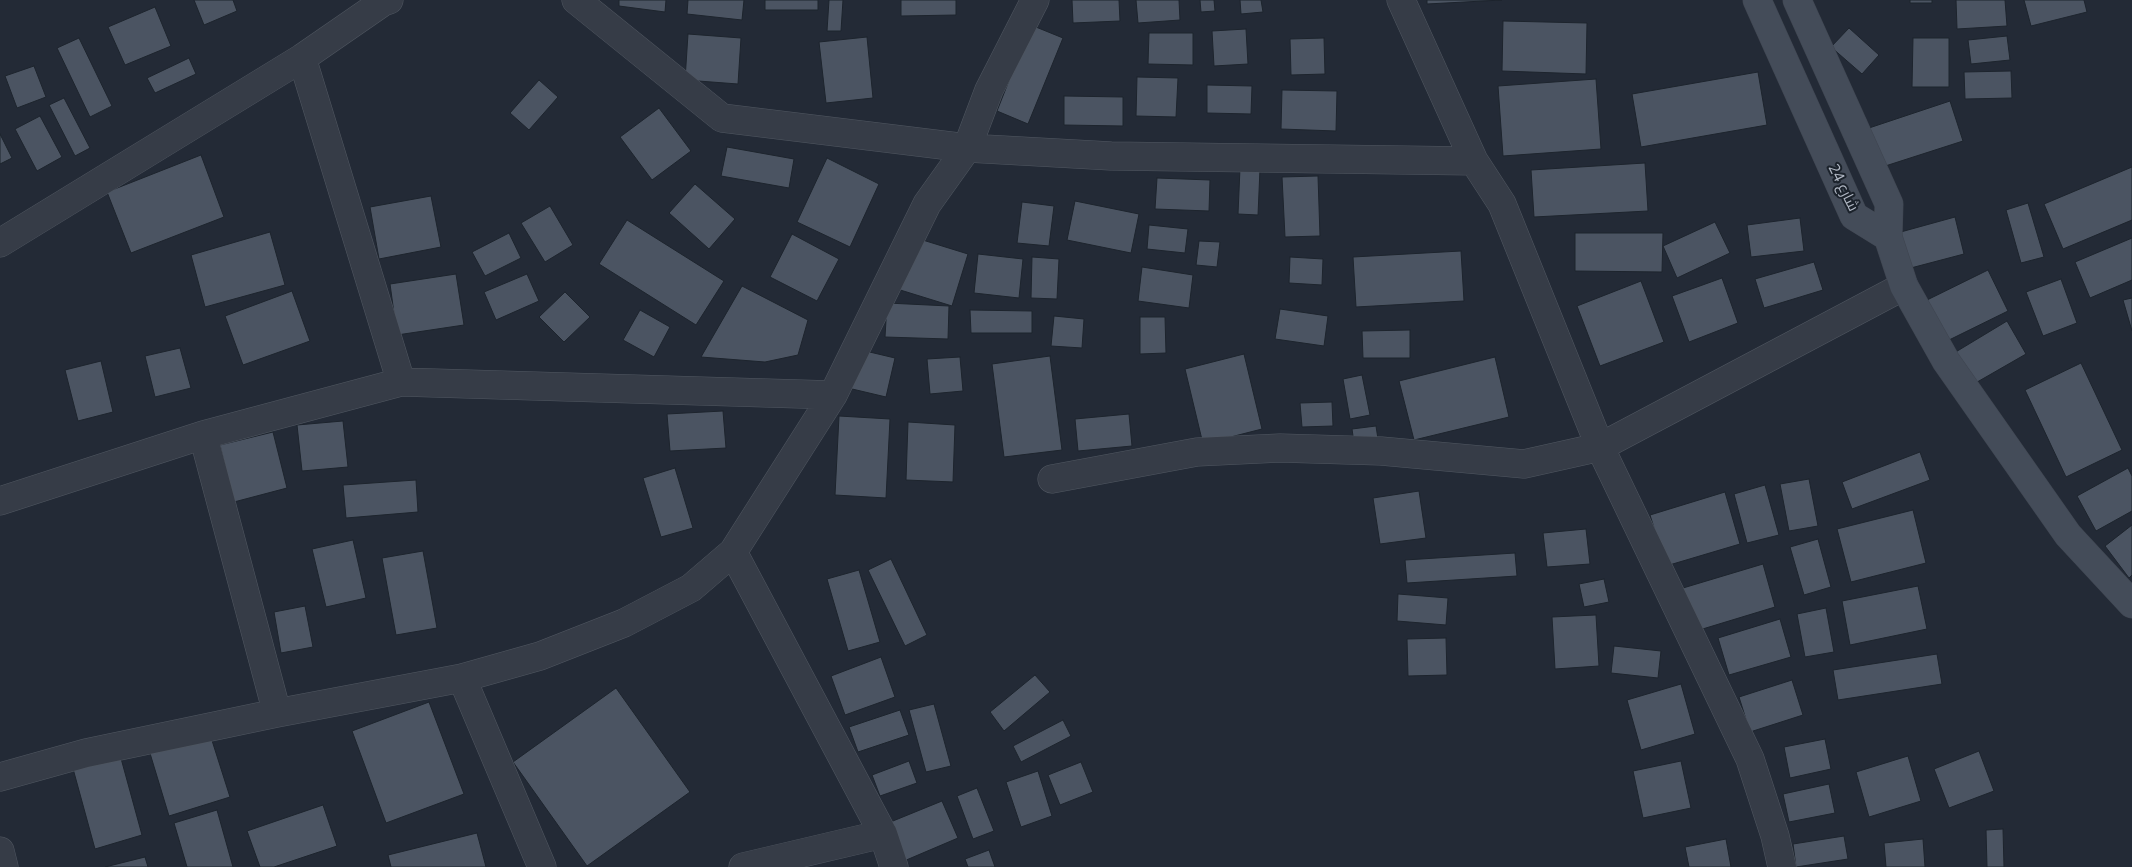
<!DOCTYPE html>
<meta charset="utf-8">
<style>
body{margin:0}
canvas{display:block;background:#232a36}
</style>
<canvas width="2132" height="867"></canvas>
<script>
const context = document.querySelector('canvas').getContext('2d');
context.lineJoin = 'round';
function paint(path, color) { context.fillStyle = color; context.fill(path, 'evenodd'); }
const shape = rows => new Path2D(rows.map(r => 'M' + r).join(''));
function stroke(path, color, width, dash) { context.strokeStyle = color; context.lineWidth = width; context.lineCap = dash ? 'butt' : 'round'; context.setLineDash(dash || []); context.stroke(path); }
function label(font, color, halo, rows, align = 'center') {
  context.font = font + ' "Noto Sans",Cairo,sans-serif'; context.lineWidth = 4; context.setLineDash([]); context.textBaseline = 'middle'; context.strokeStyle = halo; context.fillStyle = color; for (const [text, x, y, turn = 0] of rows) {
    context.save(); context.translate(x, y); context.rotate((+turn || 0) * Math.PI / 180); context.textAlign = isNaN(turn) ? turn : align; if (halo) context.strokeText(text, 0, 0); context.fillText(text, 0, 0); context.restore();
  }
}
const building = shape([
 [194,0,233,0,237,11,204,25,194,0],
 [619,0,666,0,665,12,619,6,619,0],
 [688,0,744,0,742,20,687,14,688,0],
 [765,0,818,0,818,10,765,10,765,0],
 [829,0,843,0,841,31,827,31,829,0],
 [901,0,956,0,956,15,901,16,901,0],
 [1072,0,1119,0,1120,21,1073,23,1072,0],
 [1136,0,1179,0,1180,20,1138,23,1136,0],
 [1200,0,1214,0,1215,11,1201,12,1200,0],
 [1240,0,1261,0,1263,12,1241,14,1240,0],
 [1427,0,1502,0,1427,4,1427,0],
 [1910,0,1932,0,1932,3,1910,3,1910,0],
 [1956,0,2005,0,2007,26,1957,29,1956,0],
 [2024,0,2084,0,2087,12,2031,26,2024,0],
 [155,7,171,46,125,65,108,27,155,7],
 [1503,21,1587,23,1586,74,1502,71,1503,21],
 [1031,25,1063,38,1028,124,997,111,1031,25],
 [1849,28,1879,55,1862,74,1831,47,1849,28],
 [1246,29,1248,64,1214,66,1212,31,1246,29],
 [1149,33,1193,33,1193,65,1148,64,1149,33],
 [688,34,741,38,738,84,685,80,688,34],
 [2007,36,2010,60,1971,64,1968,40,2007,36],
 [867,37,873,98,826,103,819,42,867,37],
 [79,38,112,106,90,117,57,48,79,38],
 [1324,38,1325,74,1291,75,1290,39,1324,38],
 [1913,38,1949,38,1949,87,1912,87,1913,38],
 [189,58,196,74,155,93,147,78,189,58],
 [34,66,46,97,17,108,5,76,34,66],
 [2011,71,2012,98,1965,99,1964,72,2011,71],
 [1758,72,1767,125,1641,147,1632,94,1758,72],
 [1137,77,1178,78,1176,117,1136,116,1137,77],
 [1596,79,1601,149,1503,156,1498,86,1596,79],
 [539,80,558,97,529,130,510,113,539,80],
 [1207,85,1252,86,1251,114,1207,113,1207,85],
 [1282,90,1337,91,1336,131,1281,129,1282,90],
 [1064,96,1123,97,1123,126,1064,125,1064,96],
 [64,98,90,148,75,156,49,105,64,98],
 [1950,101,1963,141,1876,169,1863,130,1950,101],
 [659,108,691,151,652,180,620,137,659,108],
 [40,116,62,157,37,171,15,129,40,116],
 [0,134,12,158,0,164,0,134],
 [727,147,794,159,789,188,721,176,727,147],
 [201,155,224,217,131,253,107,192,201,155],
 [827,158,879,184,850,247,797,222,827,158],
 [1645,163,1648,211,1534,217,1531,170,1645,163],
 [2132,167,2132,220,2063,249,2044,204,2132,167],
 [1240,168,1260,169,1258,215,1238,214,1240,168],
 [1318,176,1320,236,1285,237,1282,177,1318,176],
 [1157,178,1210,180,1209,211,1155,209,1157,178],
 [695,184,735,219,709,249,669,213,695,184],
 [431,196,441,247,379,259,370,207,431,196],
 [1075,201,1139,214,1131,253,1067,240,1075,201],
 [1022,202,1054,206,1049,246,1017,243,1022,202],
 [2028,203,2044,257,2021,263,2006,210,2028,203],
 [550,206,573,245,545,262,521,223,550,206],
 [1955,217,1964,254,1907,269,1897,233,1955,217],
 [1800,218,1804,251,1751,257,1747,225,1800,218],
 [627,220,724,281,696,325,599,264,627,220],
 [1715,222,1730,253,1677,278,1663,246,1715,222],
 [1149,225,1188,229,1185,253,1147,249,1149,225],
 [270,232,285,285,205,307,191,255,270,232],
 [509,233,521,258,485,276,472,252,509,233],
 [1575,233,1663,233,1662,272,1575,271,1575,233],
 [792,234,839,259,817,301,770,277,792,234],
 [913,237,968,254,952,306,897,289,913,237],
 [2132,238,2132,280,2090,298,2075,262,2132,238],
 [1199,241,1220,242,1217,267,1196,265,1199,241],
 [1461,251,1464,301,1356,307,1353,257,1461,251],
 [978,254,1023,259,1019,298,974,293,978,254],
 [1032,257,1059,259,1057,299,1031,298,1032,257],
 [1290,257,1323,259,1322,285,1289,283,1290,257],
 [1814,262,1823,290,1764,308,1755,279,1814,262],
 [1142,267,1193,275,1189,308,1138,301,1142,267],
 [1988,270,2008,311,1947,341,1927,300,1988,270],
 [456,274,464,325,397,335,390,284,456,274],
 [527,274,539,301,496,320,484,292,527,274],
 [1722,278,1738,323,1689,342,1672,296,1722,278],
 [2061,279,2077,323,2043,336,2026,292,2061,279],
 [1641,281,1664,342,1600,366,1577,306,1641,281],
 [742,286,808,320,798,355,765,362,701,357,742,286],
 [292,291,310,341,243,365,225,316,292,291],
 [565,292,590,317,564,342,539,317,565,292],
 [2132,298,2132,331,2123,300,2132,298],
 [887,303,949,306,948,339,885,337,887,303],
 [1280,309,1328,316,1324,346,1275,339,1280,309],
 [640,310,670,327,654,357,623,340,640,310],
 [970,310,1032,311,1032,333,971,333,970,310],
 [1054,316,1084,319,1082,348,1051,346,1054,316],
 [1140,317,1165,317,1166,353,1140,354,1140,317],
 [2007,321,2026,354,1972,385,1954,353,2007,321],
 [1410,330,1410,358,1363,358,1362,331,1410,330],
 [180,348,191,388,155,397,145,356,180,348],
 [857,349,895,358,886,397,848,388,857,349],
 [1244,354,1262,429,1203,444,1185,369,1244,354],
 [1050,356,1062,450,1004,457,992,364,1050,356],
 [960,357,963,391,930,394,927,359,960,357],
 [1495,357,1509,417,1414,440,1399,381,1495,357],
 [101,361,113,412,78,421,65,370,101,361],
 [2081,363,2122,450,2066,477,2025,390,2081,363],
 [1362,375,1370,415,1350,419,1343,379,1362,375],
 [1332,402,1333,426,1302,427,1300,403,1332,402],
 [723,411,726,448,670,451,667,414,723,411],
 [1129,414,1132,446,1078,451,1075,419,1129,414],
 [839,416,890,419,886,498,835,495,839,416],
 [343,421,348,467,302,471,297,425,343,421],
 [908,422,955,425,953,482,906,480,908,422],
 [1376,426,1378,439,1354,443,1352,429,1376,426],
 [273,432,287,488,234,502,220,445,273,432],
 [1920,452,1930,480,1852,509,1842,482,1920,452],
 [675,468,693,528,661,537,643,478,675,468],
 [2128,468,2132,476,2132,511,2096,531,2077,496,2128,468],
 [1809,479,1818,526,1789,531,1780,484,1809,479],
 [416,480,418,512,346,518,343,485,416,480],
 [1765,485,1779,535,1747,543,1734,494,1765,485],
 [1419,491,1426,538,1380,544,1373,498,1419,491],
 [1725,492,1740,544,1666,566,1650,515,1725,492],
 [1913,510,1926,563,1851,582,1837,529,1913,510],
 [2132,525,2132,575,2129,578,2105,546,2132,525],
 [1586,529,1590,564,1547,567,1543,533,1586,529],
 [1818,539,1831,587,1804,595,1790,547,1818,539],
 [353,540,366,598,326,607,312,549,353,540],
 [423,551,437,628,396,635,382,558,423,551],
 [1515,553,1517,576,1407,583,1405,560,1515,553],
 [891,559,927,635,905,646,868,570,891,559],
 [1763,564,1775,607,1696,631,1683,588,1763,564],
 [859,570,880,642,848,651,827,579,859,570],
 [1604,579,1609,602,1584,607,1579,584,1604,579],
 [1918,586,1927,629,1850,645,1842,601,1918,586],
 [1398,594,1448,598,1446,625,1397,621,1398,594],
 [305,606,313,647,281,653,274,612,305,606],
 [1826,608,1834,652,1805,657,1797,614,1826,608],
 [1596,615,1599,666,1555,669,1552,617,1596,615],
 [1780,619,1791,657,1729,675,1718,638,1780,619],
 [1446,638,1447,675,1408,676,1407,639,1446,638],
 [1614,646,1661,651,1658,678,1611,673,1614,646],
 [1937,654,1942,684,1838,700,1833,670,1937,654],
 [881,657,895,697,845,715,831,676,881,657],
 [1035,675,1050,692,1004,731,990,712,1035,675],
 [1792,680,1803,715,1750,732,1739,697,1792,680],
 [1681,684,1695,734,1641,750,1627,700,1681,684],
 [616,688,690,792,587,866,513,762,616,688],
 [429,702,464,794,386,823,352,731,429,702],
 [934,704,951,766,926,772,909,710,934,704],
 [900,710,909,735,858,752,849,727,900,710],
 [1063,720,1071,736,1021,762,1013,746,1063,720],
 [209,731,230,797,169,816,149,750,209,731],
 [1825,739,1831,769,1790,778,1784,747,1825,739],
 [119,751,142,835,95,849,72,765,119,751],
 [1979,751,1994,791,1949,808,1934,769,1979,751],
 [1908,756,1921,801,1869,817,1856,772,1908,756],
 [909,761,917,783,880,796,872,775,909,761],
 [1681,761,1691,808,1643,818,1633,771,1681,761],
 [1081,762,1093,792,1060,805,1048,775,1081,762],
 [1038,771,1052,816,1021,827,1006,782,1038,771],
 [1829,784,1835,813,1789,822,1783,794,1829,784],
 [977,788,994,831,973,839,957,796,977,788],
 [942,801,958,838,904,861,888,823,942,801],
 [323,805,337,846,274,867,260,867,247,831,323,805],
 [217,810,233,867,187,867,174,823,217,810],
 [2003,829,2004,867,1987,867,1986,830,2003,829],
 [477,833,486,867,391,867,388,855,477,833],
 [1844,836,1848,859,1796,867,1793,844,1844,836],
 [1726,839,1731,867,1689,867,1685,847,1726,839],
 [1923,839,1925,867,1886,867,1884,843,1923,839],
 [989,850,995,867,968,867,965,859,989,850],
 [145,857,148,867,105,867,145,857]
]);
const street = shape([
 [576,0,722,118,967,148,989,90,1035,0],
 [1401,0,1474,161,1502,204,1600,447,1750,759,1775,836,1782,867],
 [302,58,401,382],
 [0,243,302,58,383,2,389,0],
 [203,435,277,713],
 [1052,479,1197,452,1280,448,1381,451,1524,464,1600,447,1904,286],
 [0,501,203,435,401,382,833,395],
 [733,552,883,834,894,867],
 [462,678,542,867],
 [0,777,86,753,277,713,462,678,540,656,624,623,691,588,733,552,833,395,927,204,967,148,1111,156,1474,161],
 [0,851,4,867],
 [743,867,883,834]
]);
const secondary = shape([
 [1757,0,1854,216,1888,237],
 [1797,0,1889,204,1888,237,1904,286,1946,361,2068,535,2132,604]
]);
const streetNames = [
 ["شارع 24",1843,188,64]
];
paint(building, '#4b5462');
stroke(building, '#1d242d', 1);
stroke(street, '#505761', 29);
stroke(secondary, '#3f4550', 29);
stroke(street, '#363c47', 28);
stroke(secondary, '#444c59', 28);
label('15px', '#b0b7c3', '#1b222b', streetNames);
</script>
